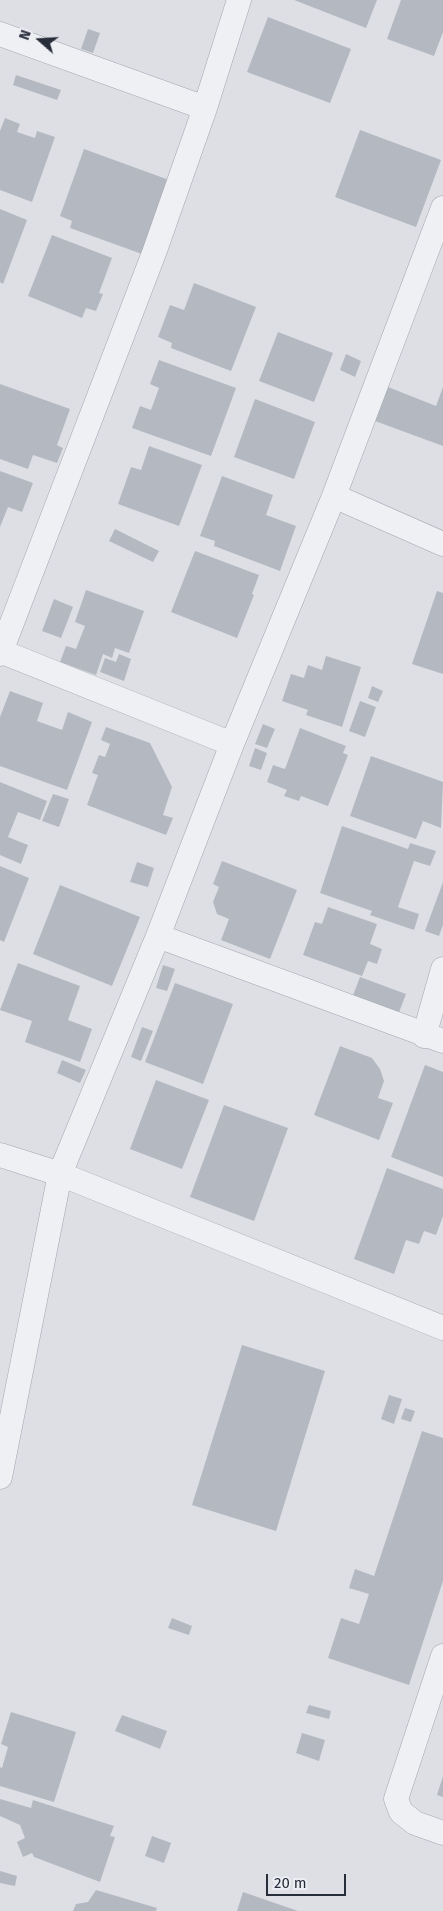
<!DOCTYPE html>
<style>
body{margin:0}
#map{position:relative;width:443px;height:1911px;overflow:hidden;background:#dddfe5;font-family:"Fira Sans",sans-serif}
canvas{display:block}
.north{position:absolute;left:15px;top:15px;width:50px;height:50px;-webkit-text-stroke:4px #eceef3;paint-order:stroke;rotate:289deg;font-size:14px;font-weight:700;line-height:20px;text-align:center;color:#282d3a}
.north::after{content:'';display:block;margin:auto;width:18px;height:22px;background:#282d3a;clip-path:polygon(50% 0,100% 100%,50% 72%,0 100%)}
.scale{position:absolute;left:266px;top:1874px;width:80px;height:22px;box-sizing:border-box;border:2px solid #282d3a;border-top:0;padding-left:6px;font-size:15px;line-height:18px;white-space:nowrap;color:#282d3a;-webkit-text-stroke:4px #eceef3;paint-order:stroke}
</style>
<div id="map">
<canvas width="443" height="1911"></canvas>
<div class="north">N</div>
<div class="scale">20 m</div>
</div>
<script>
const context = document.querySelector('canvas').getContext('2d');
context.lineJoin = 'round';
function paint(path, color) { context.fillStyle = color; context.fill(path, 'evenodd'); }
const shape = rows => new Path2D(rows.map(r => 'M' + r).join(''));
function stroke(path, color, width, dash) { context.strokeStyle = color; context.lineWidth = width; context.lineCap = dash ? 'butt' : 'round'; context.setLineDash(dash || []); context.stroke(path); }
const building = shape([
 [294,0,377,0,366,28],
 [401,0,443,0,443,32,434,56,387,39],
 [268,17,351,49,330,103,247,72],
 [88,29,100,33,93,53,81,49],
 [16,75,61,90,57,100,13,85],
 [5,118,20,124,17,132,35,138,37,131,55,137,32,202,0,190,0,131],
 [360,130,441,160,416,227,335,197],
 [84,149,169,180,142,254,70,228,72,221,60,216],
 [0,209,27,220,3,284,0,282],
 [52,235,112,258,99,293,103,294,96,311,86,308,82,318,28,296],
 [194,283,256,307,231,371,171,348,172,343,158,337,170,305,184,310],
 [278,332,333,353,314,402,259,381],
 [346,354,361,361,355,377,340,370],
 [159,360,236,388,211,456,132,428,140,406,151,410,159,388,150,384],
 [0,384,70,409,57,445,63,448,57,463,33,455,28,469,0,459],
 [388,387,436,406,443,387,443,446,375,421],
 [255,399,315,422,294,479,234,457],
 [149,446,202,465,179,526,118,504,131,467,141,470],
 [0,471,33,483,22,512,8,507,0,527],
 [222,476,273,495,266,515,296,526,280,571,214,546,215,541,200,536],
 [115,529,159,551,153,562,109,541],
 [195,551,259,575,252,594,254,595,237,638,171,612],
 [86,590,144,611,129,653,115,648,112,658,103,654,96,675,60,662,66,646,76,649,85,626,75,622],
 [437,591,443,593,443,674,412,664],
 [54,599,73,607,61,638,42,631],
 [119,654,131,659,124,681,100,672,105,658,116,662],
 [326,656,361,667,342,727,306,715,308,710,282,701,291,674,304,678,308,665,322,670],
 [372,686,383,691,378,702,368,698],
 [10,691,43,703,37,721,62,730,68,712,92,722,67,790,0,766,0,717],
 [360,701,376,707,365,737,349,731],
 [263,724,275,729,267,748,255,744],
 [106,727,150,743,172,787,163,815,173,818,166,835,87,805,98,775,92,773,99,755,105,757,110,744,101,740],
 [300,728,346,746,343,753,348,755,328,806,301,796,299,801,284,796,287,790,267,782,273,765,285,769],
 [255,748,267,753,261,770,249,766],
 [371,756,443,782,441,828,423,821,416,839,350,816],
 [0,782,47,801,40,820,18,812,8,837,28,845,21,864,0,855],
 [53,794,69,799,59,827,42,821],
 [342,826,408,849,410,843,436,851,430,866,414,861,398,907,419,914,414,930,370,915,372,911,320,893],
 [222,861,297,890,270,959,221,940,229,919,217,914,213,902,219,887,213,884],
 [137,862,154,868,148,887,130,882],
 [0,866,29,878,4,942,0,940],
 [443,882,443,925,439,936,425,931],
 [60,885,140,917,112,986,33,954],
 [328,907,377,924,370,944,382,949,377,964,368,961,362,976,303,955,315,922,322,924],
 [18,963,80,986,68,1020,92,1029,80,1062,25,1042,32,1021,0,1010],
 [163,965,175,969,167,991,156,988],
 [360,977,406,994,398,1015,352,998],
 [175,983,233,1004,203,1084,145,1062],
 [142,1027,153,1031,141,1061,131,1057],
 [340,1046,372,1058,380,1069,384,1081,378,1098,393,1103,379,1140,314,1115],
 [62,1060,86,1070,80,1083,57,1073],
 [425,1065,443,1072,443,1177,391,1157],
 [156,1080,209,1100,182,1169,130,1149],
 [224,1105,288,1128,254,1221,190,1197],
 [387,1168,443,1189,443,1216,436,1235,424,1231,419,1244,406,1240,394,1274,354,1259],
 [242,1345,325,1371,276,1531,192,1505],
 [389,1395,402,1399,394,1424,381,1419],
 [405,1408,415,1411,411,1422,401,1419],
 [422,1431,443,1438,443,1581,409,1685,328,1658,341,1618,359,1624,369,1594,349,1588,355,1569,374,1576],
 [172,1618,192,1626,189,1635,168,1628],
 [309,1705,331,1711,329,1719,306,1713],
 [11,1712,76,1732,54,1802,0,1786,0,1767,2,1768,8,1747,1,1744],
 [122,1715,167,1731,160,1749,115,1731],
 [302,1733,325,1740,319,1761,296,1753],
 [443,1776,443,1797,437,1795],
 [0,1799,31,1808,33,1800,114,1826,110,1836,115,1837,100,1882,34,1857,32,1853,23,1857,17,1842,25,1838,20,1825,0,1816],
 [152,1836,171,1843,164,1863,145,1856],
 [0,1871,17,1876,15,1886,0,1883],
 [96,1890,157,1908,156,1911,73,1911,76,1904,88,1902],
 [243,1892,298,1911,237,1911]
]);
const minor = shape([
 [0,34,205,108],
 [334,496,443,544],
 [0,651,232,744],
 [0,654,154,253,205,108,239,0],
 [158,936,443,1041],
 [424,1036,443,969],
 [0,1155,60,1174,443,1328],
 [0,1477,60,1174,158,936,232,744,334,496,443,208],
 [443,1656,396,1799,401,1812,415,1823,443,1833]
]);
paint(building, '#b4b9c1');
stroke(minor, '#a3a6ae', 25);
stroke(minor, '#eff0f4', 24);
</script>
